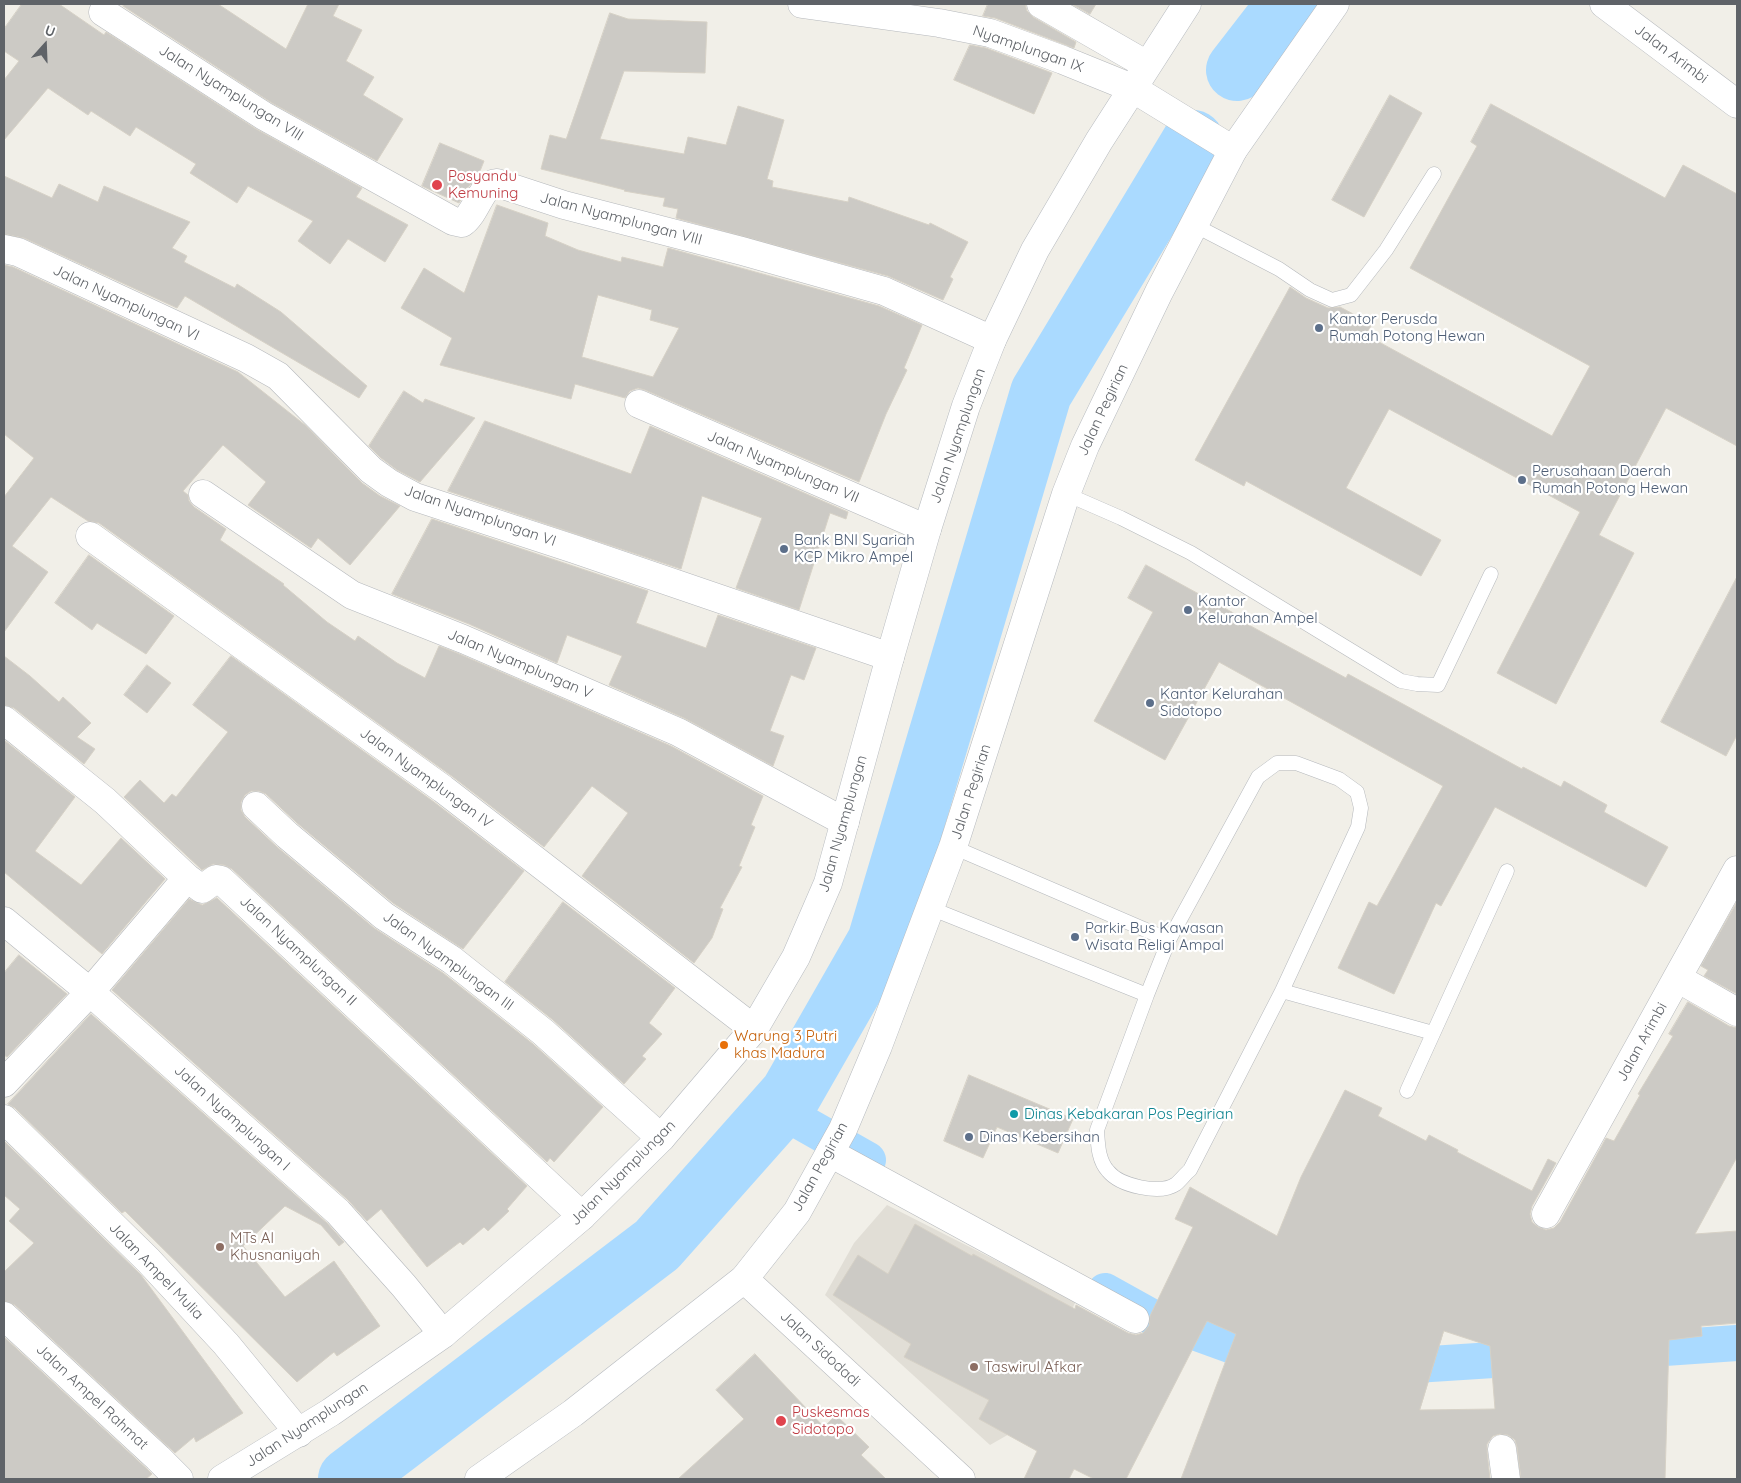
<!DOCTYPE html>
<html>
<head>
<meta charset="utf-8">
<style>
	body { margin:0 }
	#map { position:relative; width:1741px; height:1483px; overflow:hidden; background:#f1efe8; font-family:Quicksand,sans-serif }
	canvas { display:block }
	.frame { position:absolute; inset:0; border:5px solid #5f6368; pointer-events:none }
	.north { position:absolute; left:20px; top:20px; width:50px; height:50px; -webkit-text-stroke:4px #fff; paint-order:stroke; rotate:20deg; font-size:14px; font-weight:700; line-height:20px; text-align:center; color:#5f6368 }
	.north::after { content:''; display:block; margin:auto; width:18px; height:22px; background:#5f6368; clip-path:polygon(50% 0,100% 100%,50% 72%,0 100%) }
</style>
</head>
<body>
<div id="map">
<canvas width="1741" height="1483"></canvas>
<div class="frame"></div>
<div class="north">U</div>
</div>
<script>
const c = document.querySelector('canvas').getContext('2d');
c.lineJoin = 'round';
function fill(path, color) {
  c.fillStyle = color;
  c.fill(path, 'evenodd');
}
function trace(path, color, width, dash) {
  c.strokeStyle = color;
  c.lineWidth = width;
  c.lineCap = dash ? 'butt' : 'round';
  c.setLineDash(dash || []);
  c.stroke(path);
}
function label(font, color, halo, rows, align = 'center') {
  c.font = font + ' Quicksand,sans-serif';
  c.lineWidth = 4.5;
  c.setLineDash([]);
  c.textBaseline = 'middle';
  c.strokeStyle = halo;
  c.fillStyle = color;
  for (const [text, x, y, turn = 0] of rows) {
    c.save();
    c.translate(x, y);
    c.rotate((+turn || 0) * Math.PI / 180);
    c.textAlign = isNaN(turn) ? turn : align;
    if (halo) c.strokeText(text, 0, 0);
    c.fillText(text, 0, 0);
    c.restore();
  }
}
fill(new Path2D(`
	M 887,1205 L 1076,1301 L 1011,1433 L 990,1445 L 825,1295 L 854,1243 Z`), '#e1ded6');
trace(new Path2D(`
	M 778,1109 L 868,1160
	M 1105,1291 L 1150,1316 L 1277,1362
	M 1621,1351 L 1737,1343
	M 1384,1367 L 1540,1357`), '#aadaff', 36);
trace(new Path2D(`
	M 1237,70 L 1288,4
	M 349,1479 L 657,1245 L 791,1094 L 878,942 L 1041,393 L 1193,141`), '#aadaff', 62);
const building = new Path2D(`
	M 22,4 L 59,4 L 104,35 L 106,32 L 256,129 L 362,188 L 356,197 L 408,225 L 385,262 L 348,239 L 330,264 L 298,241 L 313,221 L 248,186 L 237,203 L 190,173 L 196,164 L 136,127 L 130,136 L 91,111 L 88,115 L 48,88 L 4,140 L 4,80 L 19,61 L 4,51 L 4,29 Z
	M 125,4 L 218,4 L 286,49 L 308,4 L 339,4 L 333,16 L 362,30 L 346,61 L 374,77 L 363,95 L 403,119 L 377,161 L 272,103 L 123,6 Z
	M 988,4 L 1025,4 L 1027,11 L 1033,17 L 1076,42 L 1074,48 L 995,18 L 983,16 Z
	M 1072,4 L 1096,4 L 1090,14 Z
	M 610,13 L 628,19 L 707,22 L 705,73 L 624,71 L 600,139 L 684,154 L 688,137 L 726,145 L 738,106 L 784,120 L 767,179 L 773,181 L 772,187 L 848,202 L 849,197 L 929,225 L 930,223 L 968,242 L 950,277 L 953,279 L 943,300 L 888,276 L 676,218 L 678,209 L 663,206 L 665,198 L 624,191 L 625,190 L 541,169 L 550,135 L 566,139 Z
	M 970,45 L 986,48 L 1052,73 L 1034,114 L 954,80 Z
	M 1390,95 L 1422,113 L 1364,217 L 1332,200 Z
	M 1491,104 L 1665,198 L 1683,165 L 1737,194 L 1737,446 L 1666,408 L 1599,535 L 1634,553 L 1556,704 L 1497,673 L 1580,512 L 1389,409 L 1346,488 L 1441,540 L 1421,576 L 1246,481 L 1244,486 L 1195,460 L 1290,287 L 1306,298 L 1328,308 L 1340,307 L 1372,324 L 1366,335 L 1552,436 L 1590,366 L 1410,268 L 1477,146 L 1471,142 Z
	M 440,143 L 484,161 L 478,176 L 469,186 L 459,203 L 422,186 Z
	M 4,176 L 52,198 L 59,184 L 98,202 L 104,186 L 190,222 L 172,248 L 187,256 L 184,262 L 235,288 L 237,284 L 281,312 L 367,386 L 359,398 L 185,296 L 177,308 L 24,238 L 4,234 Z
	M 497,205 L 548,223 L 545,236 L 578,250 L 621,262 L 622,257 L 663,267 L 668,248 L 879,306 L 922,325 L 904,368 L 907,370 L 886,414 L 859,482 L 645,390 L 638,388 L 630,391 L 625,398 L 575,384 L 571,399 L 440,365 L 452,338 L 401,308 L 424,268 L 464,293 ZM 598,295 L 652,310 L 650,320 L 679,328 L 653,377 L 582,357 Z
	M 4,265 L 13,267 L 238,372 L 305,425 L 362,483 L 380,496 L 400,506 L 350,565 L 318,538 L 311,548 L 248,505 L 266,482 L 223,445 L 183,491 L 188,495 L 189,501 L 194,507 L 226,529 L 220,540 L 284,584 L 283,585 L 327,622 L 355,641 L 358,636 L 397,663 L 425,678 L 439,646 L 457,653 L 671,746 L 763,796 L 751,825 L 755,827 L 739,866 L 742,867 L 720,908 L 723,909 L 712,938 L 694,963 L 582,876 L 628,813 L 592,786 L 544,847 L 453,777 L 99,523 L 88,521 L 51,497 L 12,546 L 48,572 L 4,632 L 4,497 L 34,458 L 4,434 Z
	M 404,391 L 423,403 L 425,399 L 475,418 L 420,482 L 397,470 L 381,458 L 369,446 Z
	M 485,421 L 631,474 L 650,426 L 848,512 L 846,519 L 830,513 L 799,610 L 736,588 L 762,518 L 702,496 L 681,569 L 448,491 Z
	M 432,519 L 648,591 L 636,623 L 706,648 L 718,615 L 816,648 L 804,680 L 791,675 L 770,731 L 784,736 L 773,766 L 684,718 L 609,685 L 622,656 L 567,635 L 557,663 L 469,624 L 392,594 Z
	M 89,555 L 174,616 L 146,654 L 97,623 L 92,630 L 55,603 Z
	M 1146,565 L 1248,621 L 1247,624 L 1346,678 L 1348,674 L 1522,769 L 1523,767 L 1561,787 L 1564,781 L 1607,805 L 1604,812 L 1668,847 L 1646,887 L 1495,807 L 1441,906 L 1436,903 L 1394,994 L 1338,968 L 1369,902 L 1377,906 L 1443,786 L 1219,662 L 1165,760 L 1094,721 L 1153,612 L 1128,598 Z
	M 1737,577 L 1737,735 L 1726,756 L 1661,722 Z
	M 4,656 L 30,676 L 59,702 L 63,697 L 91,723 L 77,737 L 95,749 L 84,764 L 14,708 L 4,705 Z
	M 231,656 L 434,802 L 524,871 L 463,949 L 393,903 L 297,823 L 266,794 L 259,791 L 251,791 L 245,795 L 241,802 L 241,810 L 245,817 L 277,847 L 374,928 L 443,973 L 533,1044 L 603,1107 L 554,1162 L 550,1158 L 547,1162 L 232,869 L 224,865 L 213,864 L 202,870 L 124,797 L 140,780 L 164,803 L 172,794 L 176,797 L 228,732 L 193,705 Z
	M 147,665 L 171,683 L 147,713 L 124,695 Z
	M 4,740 L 75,797 L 35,851 L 81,885 L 121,838 L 165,879 L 102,954 L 4,872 Z
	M 217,898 L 527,1186 L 507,1209 L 509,1211 L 488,1231 L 484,1227 L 463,1245 L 460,1242 L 427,1267 L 381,1209 L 367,1221 L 348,1200 L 112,990 L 189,899 L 202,905 Z
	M 563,902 L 675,988 L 649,1023 L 662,1034 L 642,1056 L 646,1059 L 624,1084 L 553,1020 L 505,982 Z
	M 1737,902 L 1737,994 L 1704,976 L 1708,970 L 1701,966 Z
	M 19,955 L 67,994 L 7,1057 L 4,1055 L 4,973 Z
	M 1688,1002 L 1729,1026 L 1737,1028 L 1737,1157 L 1695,1234 L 1737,1231 L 1737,1323 L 1701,1326 L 1702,1336 L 1669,1340 L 1665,1479 L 1521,1479 L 1517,1447 L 1515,1440 L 1508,1435 L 1500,1434 L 1493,1436 L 1487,1444 L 1487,1451 L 1490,1479 L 1181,1479 L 1236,1334 L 1207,1321 L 1126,1479 L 1094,1479 L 1074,1469 L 1069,1479 L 1024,1479 L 1037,1451 L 979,1419 L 989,1400 L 904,1357 L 911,1344 L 833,1295 L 858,1255 L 888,1274 L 915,1224 L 972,1256 L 973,1254 L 1075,1309 L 1076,1305 L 1128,1333 L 1136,1335 L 1143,1333 L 1149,1326 L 1150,1316 L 1193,1227 L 1175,1219 L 1190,1187 L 1277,1236 L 1301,1177 L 1345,1090 L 1382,1108 L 1378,1116 L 1426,1141 L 1429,1135 L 1458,1150 L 1457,1152 L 1532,1191 L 1548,1159 L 1556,1163 L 1532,1206 L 1530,1214 L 1532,1222 L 1538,1227 L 1546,1230 L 1554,1228 L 1560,1222 L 1606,1138 L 1614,1141 L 1640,1095 L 1638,1094 L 1673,1036 L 1669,1034 ZM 1444,1331 L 1490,1346 L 1495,1409 L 1420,1410 Z
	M 91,1014 L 327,1223 L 344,1242 L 339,1246 L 321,1225 L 285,1206 L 243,1246 L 285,1297 L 334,1261 L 380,1326 L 337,1356 L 334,1352 L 297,1382 L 125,1211 L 122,1213 L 15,1108 L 8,1104 Z
	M 969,1075 L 1073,1119 L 1058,1153 L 997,1127 L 983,1158 L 944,1141 Z
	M 4,1141 L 141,1275 L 243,1413 L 196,1442 L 194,1437 L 175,1453 L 15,1305 L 4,1301 L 4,1272 L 34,1243 L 9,1221 L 20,1209 L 4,1195 Z
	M 4,1337 L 147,1469 L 152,1474 L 146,1479 L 4,1479 Z
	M 755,1354 L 824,1427 L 836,1415 L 869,1447 L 861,1455 L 886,1479 L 678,1479 L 744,1419 L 716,1390 Z`);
fill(building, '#cccac5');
trace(building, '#d6d1c6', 1);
const service = new Path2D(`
	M 1194,225 L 1279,269 L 1310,290 L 1332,300 L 1351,295 L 1386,250 L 1434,174
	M 1066,494 L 1121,518 L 1191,553 L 1401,681 L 1417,684 L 1438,685 L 1491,574
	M 1277,763 L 1296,763 L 1339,779 L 1357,792 L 1361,808 L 1358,827 L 1282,991 L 1190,1170 C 1185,1174 1181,1180 1176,1184 C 1160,1195 1120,1186 1108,1171 C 1098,1160 1098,1144 1097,1130 L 1147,995 L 1169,940 L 1258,777 Z
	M 953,847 L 1169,940
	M 930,908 L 1147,995
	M 1282,991 L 1433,1033
	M 1407,1091 L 1507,871`);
const minor = new Path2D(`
	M 802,4 L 939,23 L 990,33 L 1063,60 L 1132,88
	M 1041,4 L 1147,65
	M 1604,4 L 1737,104
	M 103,12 L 264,116 L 453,221 L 462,223 C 476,214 481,184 497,183 L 564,205 L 742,251 L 884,291 L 992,340
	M 4,249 L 18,252 L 246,358 L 278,376 L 371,470 L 389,483 L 415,497 L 574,549 L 890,657
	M 639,404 L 927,529
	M 203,494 L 352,595 L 463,639 L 678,732 L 845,822
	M 90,536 L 443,789 L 754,1029
	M 4,720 L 105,801 L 187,878 L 202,889 L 216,879 L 221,880 L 582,1216
	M 256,806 L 287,835 L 384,916 L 452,960 L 543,1032 L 661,1138
	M 4,921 L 90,992 L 338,1212 L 404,1286 L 443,1334
	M 1677,978 L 1737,1012
	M 4,1083 L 90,992 L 187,878
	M 4,1119 L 148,1260 L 226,1344 L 299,1433
	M 830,1153 L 1135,1319
	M 1546,1214 L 1737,870
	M 744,1279 L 961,1479
	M 4,1316 L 158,1458 L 179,1479
	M 1502,1449 L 1506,1479`);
const tertiary = new Path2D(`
	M 1132,88 L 1233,150`);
const secondary = new Path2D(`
	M 222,1479 L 331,1412 L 443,1334 L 582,1216 L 661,1138 L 754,1029 L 796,957 L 828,883 L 890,657 L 927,529 L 966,406 L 992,340 L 1035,250 L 1099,141 L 1187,4
	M 479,1479 L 573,1413 L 744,1279 L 797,1212 L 843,1129 L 878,1046 L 930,908 L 953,847 L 1066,494 L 1085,446 L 1159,292 L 1233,150 L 1335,4`);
trace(service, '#b5b8bc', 15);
trace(minor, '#b5b8bc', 29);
trace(tertiary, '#b5b8bc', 29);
trace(secondary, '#b6babf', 29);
trace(service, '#fff', 14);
trace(minor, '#fff', 28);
trace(tertiary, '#fff', 28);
trace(secondary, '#fff', 28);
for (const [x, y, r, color] of [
	[437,185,6,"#e0444e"],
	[1319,328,5,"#5c6f8a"],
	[1522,480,5,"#5c6f8a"],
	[784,549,5,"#5c6f8a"],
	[1188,610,5,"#5c6f8a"],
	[1150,703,5,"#5c6f8a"],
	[1075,937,5,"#5c6f8a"],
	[724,1045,5,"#e8710a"],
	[1014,1114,5,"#0f9aa8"],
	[969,1137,5,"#5c6f8a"],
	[220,1247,5,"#8d6e63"],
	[974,1367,5,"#8d6e63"],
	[781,1421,6,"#e0444e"]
]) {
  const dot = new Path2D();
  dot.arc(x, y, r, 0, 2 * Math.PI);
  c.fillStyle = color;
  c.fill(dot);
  trace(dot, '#fff', 2);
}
label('15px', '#5f6368', '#fff', [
	["Nyamplungan IX",1028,49,19],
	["Jalan Arimbi",1671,54,37],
	["Jalan Nyamplungan VIII",231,93,32],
	["Jalan Nyamplungan VIII",621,219,15],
	["Jalan Nyamplungan VI",126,303,25],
	["Jalan Pegirian",1103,410,-65],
	["Jalan Nyamplungan",958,436,-71],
	["Jalan Nyamplungan VII",783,467,23],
	["Jalan Nyamplungan VI",480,516,19],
	["Jalan Nyamplungan V",520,664,23],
	["Jalan Nyamplungan IV",426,778,36],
	["Jalan Pegirian",971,792,-72],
	["Jalan Nyamplungan",843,824,-74],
	["Jalan Nyamplungan II",298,951,43],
	["Jalan Nyamplungan III",448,961,36],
	["Jalan Arimbi",1642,1042,-61],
	["Jalan Nyamplungan I",232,1118,42],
	["Jalan Pegirian",820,1167,-61],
	["Jalan Nyamplungan",623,1173,-45],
	["Jalan Ampel Mulia",156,1271,46],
	["Jalan Sidodadi",820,1349,43],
	["Jalan Ampel Rahmat",92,1397,43],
	["Jalan Nyamplungan",307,1425,-33]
]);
label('15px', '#be3a42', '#fff', [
	["Posyandu",448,176],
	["Kemuning",448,193],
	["Puskesmas",792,1412],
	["Sidotopo",792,1429]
], 'left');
label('15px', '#4e5e75', '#fff', [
	["Kantor Perusda",1329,319],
	["Rumah Potong Hewan",1329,336],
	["Perusahaan Daerah",1532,471],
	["Rumah Potong Hewan",1532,488],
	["Bank BNI Syariah",794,540],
	["KCP Mikro Ampel",794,557],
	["Kantor",1198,601],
	["Kelurahan Ampel",1198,618],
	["Kantor Kelurahan",1160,694],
	["Sidotopo",1160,711],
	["Parkir Bus Kawasan",1085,928],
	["Wisata Religi Ampal",1085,945],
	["Dinas Kebersihan",979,1137]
], 'left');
label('15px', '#c56008', '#fff', [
	["Warung 3 Putri",734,1036],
	["khas Madura",734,1053]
], 'left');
label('15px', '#0d838f', '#fff', [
	["Dinas Kebakaran Pos Pegirian",1024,1114]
], 'left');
label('15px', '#785e54', '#fff', [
	["MTs Al",230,1238],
	["Khusnaniyah",230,1255],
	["Taswirul Afkar",984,1367]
], 'left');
</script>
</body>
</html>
